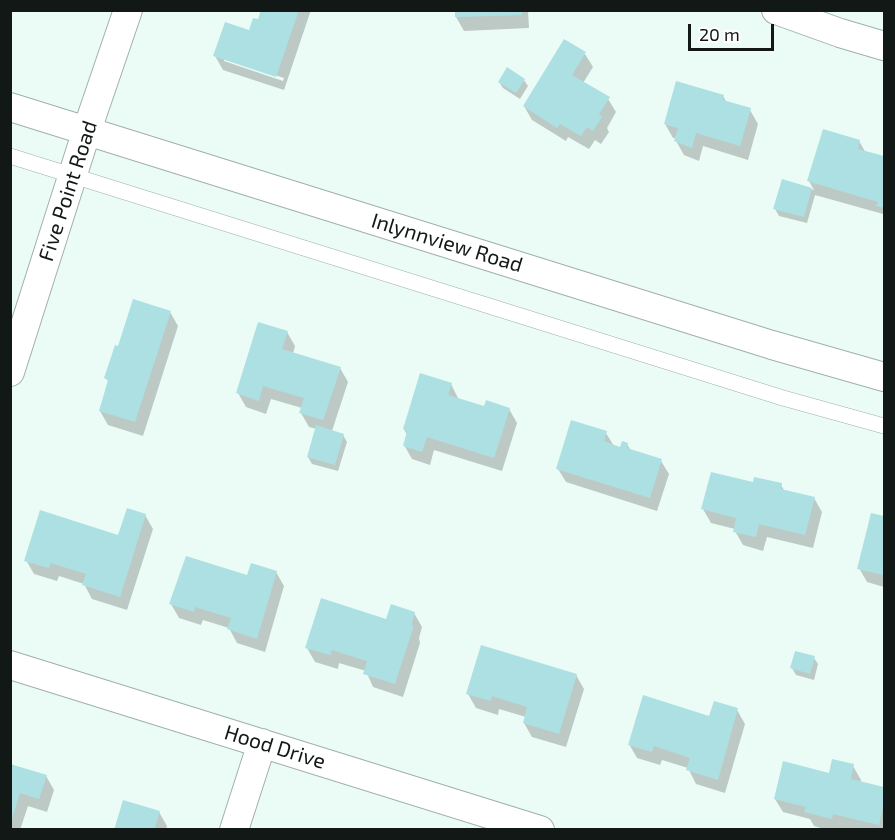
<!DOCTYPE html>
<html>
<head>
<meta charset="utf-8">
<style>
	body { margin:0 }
	#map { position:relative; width:895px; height:840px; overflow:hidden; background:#ebfcf6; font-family:"Exo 2",sans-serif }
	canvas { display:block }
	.frame { position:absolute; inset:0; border:12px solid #121816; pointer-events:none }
	.scale { position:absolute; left:688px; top:24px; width:86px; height:27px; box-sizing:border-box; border:3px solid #121816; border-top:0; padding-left:8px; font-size:18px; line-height:21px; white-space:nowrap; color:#121816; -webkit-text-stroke:4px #fff; paint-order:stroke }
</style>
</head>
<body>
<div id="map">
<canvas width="895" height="840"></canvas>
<div class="frame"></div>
<div class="scale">20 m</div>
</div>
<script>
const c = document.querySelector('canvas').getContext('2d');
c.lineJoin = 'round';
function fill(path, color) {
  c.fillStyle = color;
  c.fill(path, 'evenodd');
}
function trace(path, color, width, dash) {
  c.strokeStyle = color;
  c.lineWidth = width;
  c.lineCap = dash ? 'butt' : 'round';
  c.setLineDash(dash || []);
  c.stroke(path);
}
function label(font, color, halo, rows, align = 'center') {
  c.font = font + ' "Exo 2",sans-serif';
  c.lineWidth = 4.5;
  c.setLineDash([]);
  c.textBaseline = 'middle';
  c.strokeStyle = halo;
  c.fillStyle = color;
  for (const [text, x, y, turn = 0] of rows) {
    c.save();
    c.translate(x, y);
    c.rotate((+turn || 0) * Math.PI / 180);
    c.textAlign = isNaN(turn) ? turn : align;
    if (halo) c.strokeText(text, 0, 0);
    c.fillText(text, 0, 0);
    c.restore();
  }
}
fill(new Path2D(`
	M 258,10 L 311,10 L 284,90 L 223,70 L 215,56 L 250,32 L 259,21 L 262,12 ZM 224,58 L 284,78 L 283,81 L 224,61 Z
	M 456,10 L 528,10 L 529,28 L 464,31 L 456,17 Z
	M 585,54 L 593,67 L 583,83 L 608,99 L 616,112 L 607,128 L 609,132 L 601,144 L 595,140 L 589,149 L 568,137 L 566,141 L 532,120 L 524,106 Z
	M 524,80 L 528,86 L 520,99 L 503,88 L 499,82 Z
	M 723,96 L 727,103 L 750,110 L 758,124 L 748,160 L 703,146 L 699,161 L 684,155 L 676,141 L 676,138 L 673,138 L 665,124 Z
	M 859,141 L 866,153 L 884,158 L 884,217 L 883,214 L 815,195 L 807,223 L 779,216 L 775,209 L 783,181 L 814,190 L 809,181 Z
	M 170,312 L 178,326 L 143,436 L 108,425 L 100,411 L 109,383 L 106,378 L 119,348 Z
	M 287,332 L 295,346 L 293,354 L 340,368 L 348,382 L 332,431 L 343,435 L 347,442 L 338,471 L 312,464 L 308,457 L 317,429 L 309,427 L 301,413 L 302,408 L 271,399 L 266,414 L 246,407 L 238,393 Z
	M 451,384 L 459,400 L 485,408 L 509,409 L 517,423 L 502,471 L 434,450 L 430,465 L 412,459 L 404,445 L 407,435 L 404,429 Z
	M 606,433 L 614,446 L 621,449 L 627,444 L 631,451 L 661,461 L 669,474 L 657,511 L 566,482 L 558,469 Z
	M 754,484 L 781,485 L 785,492 L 814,498 L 822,512 L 813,548 L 767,537 L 763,551 L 743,545 L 735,531 L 735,529 L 711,523 L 703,509 Z
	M 145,515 L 153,529 L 127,610 L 92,599 L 84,584 L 59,576 L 57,581 L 34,574 L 26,560 L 119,537 Z
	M 872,515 L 884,518 L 884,587 L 867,582 L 859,568 Z
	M 276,572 L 284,586 L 265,652 L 237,643 L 229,628 L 203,620 L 201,625 L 179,618 L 171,604 Z
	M 414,613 L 422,627 L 419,638 L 420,643 L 403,697 L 373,687 L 366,671 L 339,663 L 338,669 L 315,662 L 307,648 Z
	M 814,658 L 818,664 L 814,680 L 796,675 L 792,668 Z
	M 576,675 L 584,689 L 566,747 L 532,737 L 524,723 L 526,717 L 499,709 L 498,715 L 476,708 L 468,694 Z
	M 737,710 L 745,724 L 725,793 L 696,784 L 688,768 L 662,760 L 660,765 L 637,758 L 629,744 Z
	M 10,765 L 46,776 L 54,790 L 47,812 L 28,806 L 20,830 L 10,830 Z
	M 853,766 L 861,780 L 861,783 L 884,789 L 884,830 L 849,830 L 841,828 L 840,830 L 827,830 L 814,826 L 810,819 L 783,812 L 775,799 Z
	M 159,812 L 167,826 L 166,830 L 115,830 Z`), '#0003');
fill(new Path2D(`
	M 261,10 L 299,10 L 276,77 L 213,56 L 225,22 L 249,30 L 253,18 L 258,19 Z
	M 455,10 L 522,10 L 522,15 L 455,17 Z
	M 564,39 L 586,52 L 572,75 L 610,97 L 599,114 L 602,117 L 593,131 L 587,127 L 581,136 L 560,124 L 557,128 L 523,106 Z
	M 507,67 L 525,79 L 516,93 L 498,82 Z
	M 676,81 L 724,95 L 723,100 L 751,108 L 740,146 L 696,133 L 692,148 L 674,141 L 678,128 L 664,124 Z
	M 823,129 L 860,140 L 858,149 L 884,156 L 884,208 L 876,206 L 878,202 L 807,181 Z
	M 782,179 L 812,188 L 804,217 L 773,209 Z
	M 133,299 L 171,311 L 135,422 L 99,411 L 108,380 L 104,378 L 115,345 L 118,346 Z
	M 258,322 L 288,331 L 282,349 L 341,367 L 323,420 L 299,413 L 304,398 L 263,386 L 259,401 L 236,393 Z
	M 420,373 L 452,383 L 448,395 L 484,406 L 486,400 L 510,408 L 494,458 L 427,437 L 422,452 L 403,446 L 407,431 L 403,429 Z
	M 571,420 L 607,431 L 604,441 L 620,447 L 622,441 L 628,443 L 627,448 L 662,459 L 650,498 L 556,469 Z
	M 316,425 L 344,434 L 335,465 L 307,457 Z
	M 711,472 L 753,482 L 754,477 L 782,483 L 781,489 L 815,497 L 805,535 L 759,524 L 756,537 L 733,532 L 736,518 L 701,509 Z
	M 127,508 L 146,514 L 120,597 L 82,585 L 86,574 L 51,563 L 49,568 L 24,561 L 40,510 L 118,535 Z
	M 871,513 L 884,516 L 884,575 L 857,569 Z
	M 186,556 L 247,575 L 251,563 L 277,571 L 257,639 L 227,629 L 231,618 L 195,607 L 194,612 L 169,604 Z
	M 321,598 L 386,619 L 391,604 L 415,612 L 412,623 L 413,628 L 395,684 L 363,674 L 367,661 L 332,650 L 330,655 L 305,648 Z
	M 481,645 L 577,674 L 559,734 L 523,723 L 527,707 L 492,696 L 490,701 L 466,694 Z
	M 795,651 L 815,656 L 810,674 L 790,668 Z
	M 643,695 L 709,716 L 714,701 L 738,708 L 718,780 L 686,770 L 690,758 L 654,746 L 652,752 L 628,745 Z
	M 832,759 L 854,764 L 851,779 L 884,787 L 884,802 L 879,825 L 833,814 L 832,819 L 804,812 L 806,807 L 774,799 L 783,761 L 829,773 Z
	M 10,764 L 47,775 L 39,799 L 20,793 L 11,822 Z
	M 123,800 L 160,811 L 154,830 L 114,830 Z`), '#ade0e3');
const lane = new Path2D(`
	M 10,156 L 783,398 L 884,426`);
const street = new Path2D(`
	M 776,10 L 840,33 L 884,46
	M 10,107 L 772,345 L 884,377
	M 10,372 L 87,130 L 128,10
	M 10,665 L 540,830
	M 234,830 L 262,743`);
trace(lane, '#a0b0aa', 16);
trace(street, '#a0b0aa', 30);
trace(lane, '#fff', 15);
trace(street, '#fff', 28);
label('21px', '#121816', '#fff', [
	["Five Point Road",68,191,-72],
	["Inlynnview Road",447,243,17],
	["Hood Drive",275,747,17]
]);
</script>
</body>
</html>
